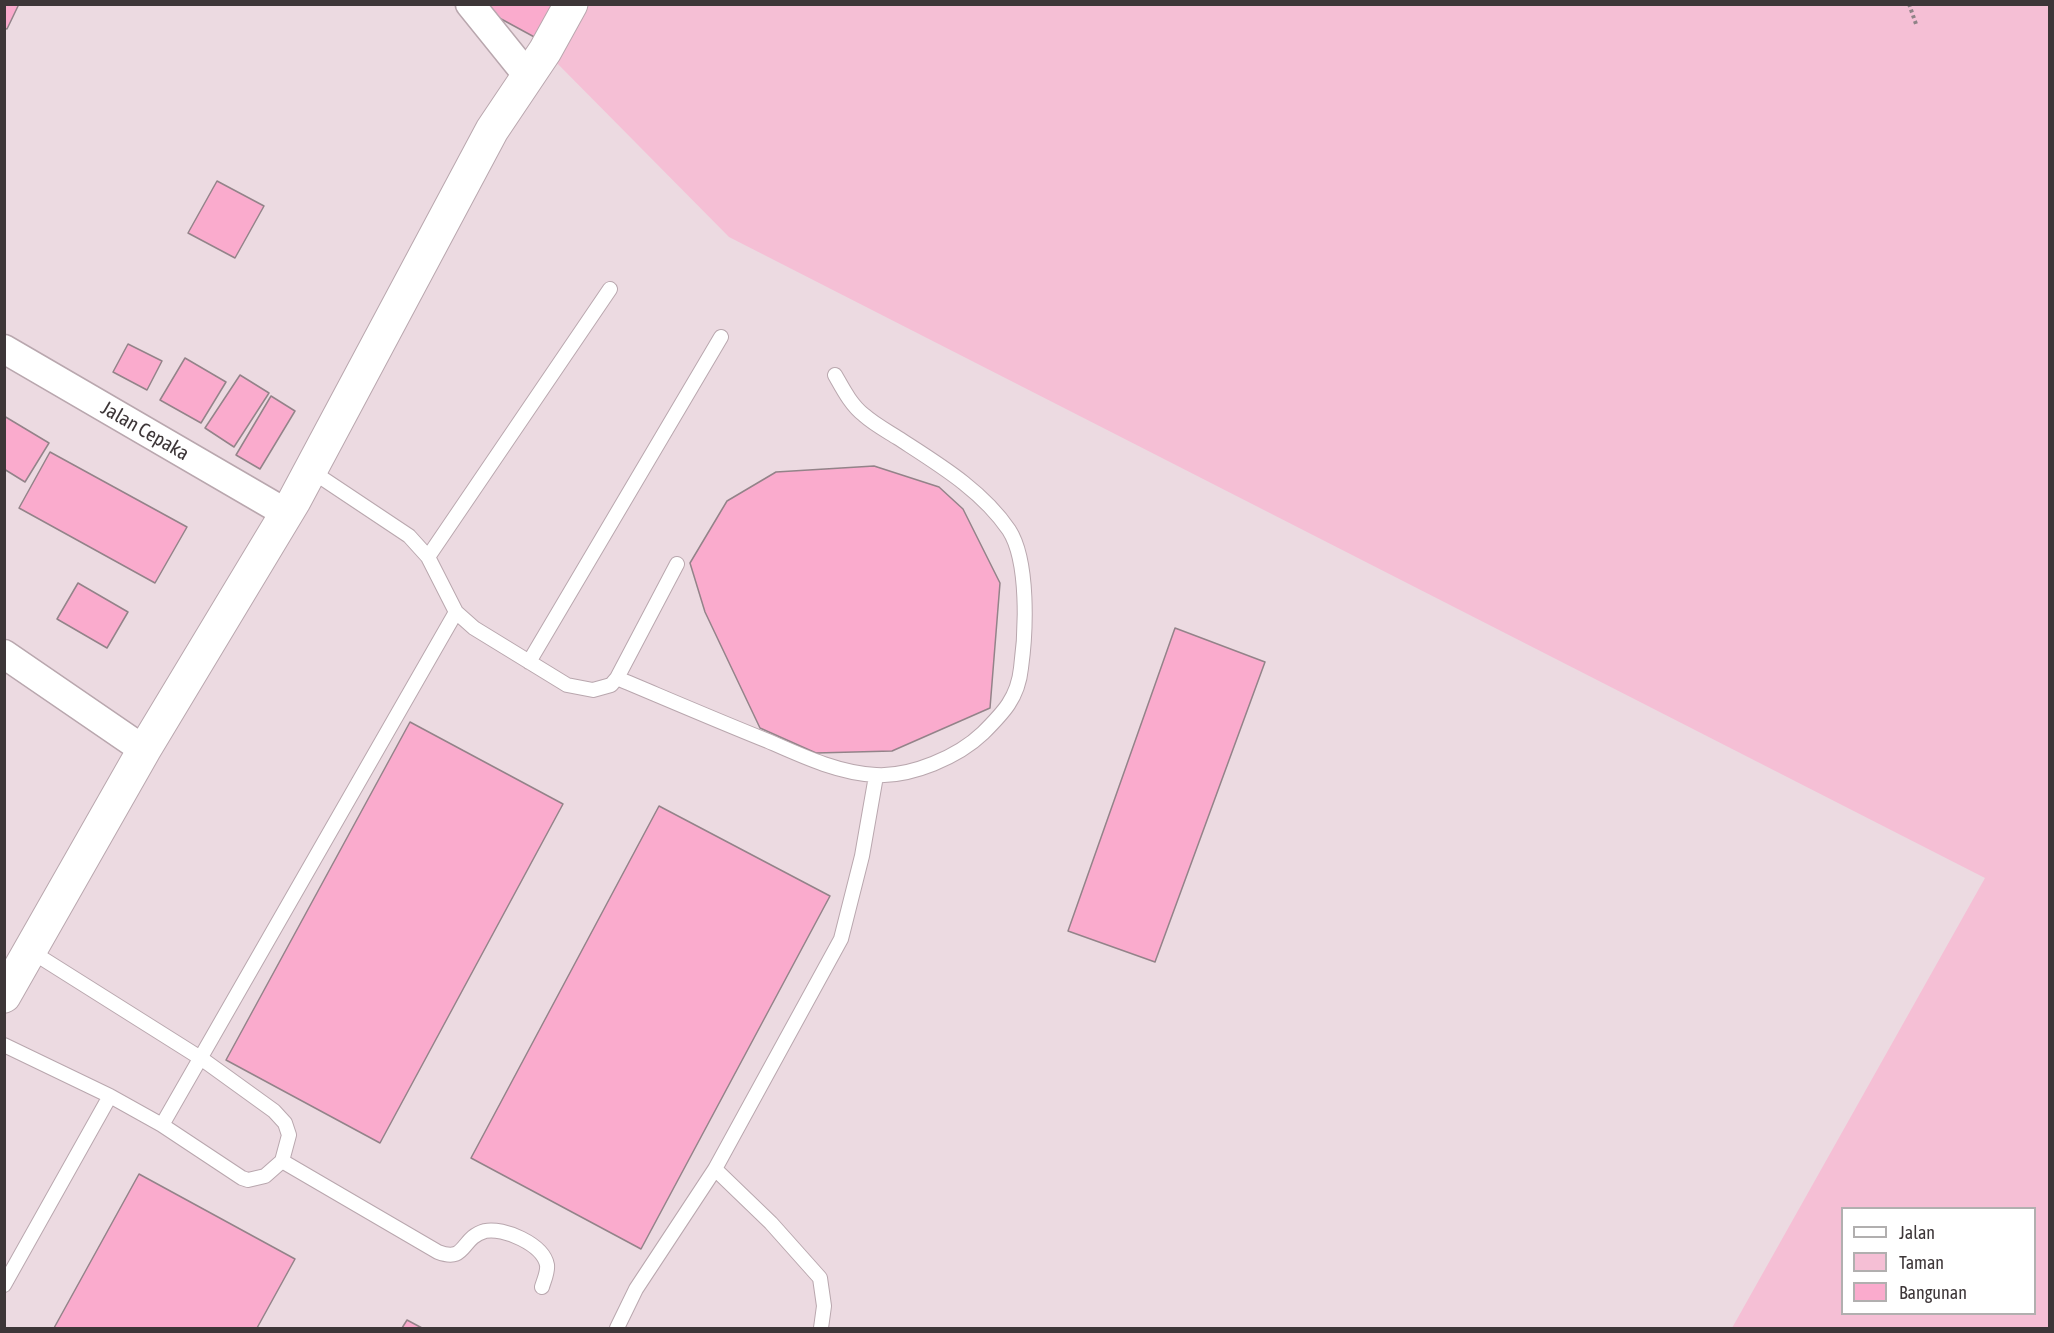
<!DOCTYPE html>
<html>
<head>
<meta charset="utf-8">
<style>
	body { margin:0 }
	#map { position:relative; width:2054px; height:1333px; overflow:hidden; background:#ecdae1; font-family:"Asap Condensed",sans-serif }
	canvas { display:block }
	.frame { position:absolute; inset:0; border:6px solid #3d3638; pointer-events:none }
	.legend { position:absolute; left:1841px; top:1207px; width:195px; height:108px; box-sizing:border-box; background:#fff; border:2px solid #b1afaf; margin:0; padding:8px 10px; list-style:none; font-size:18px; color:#3d3638 }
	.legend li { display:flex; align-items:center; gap:12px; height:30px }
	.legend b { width:30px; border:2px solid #b1afaf }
</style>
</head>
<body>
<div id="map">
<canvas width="2054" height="1333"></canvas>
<div class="frame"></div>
<ul class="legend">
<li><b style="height:8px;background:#fff"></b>Jalan</li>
<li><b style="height:16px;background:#f5bfd5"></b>Taman</li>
<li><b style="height:16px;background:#faabcd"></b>Bangunan</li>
</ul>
</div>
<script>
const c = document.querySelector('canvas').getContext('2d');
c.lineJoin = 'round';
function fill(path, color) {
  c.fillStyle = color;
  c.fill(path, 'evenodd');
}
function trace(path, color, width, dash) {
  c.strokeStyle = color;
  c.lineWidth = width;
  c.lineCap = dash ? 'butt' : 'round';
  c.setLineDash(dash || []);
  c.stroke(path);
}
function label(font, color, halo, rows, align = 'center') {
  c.font = font + ' "Asap Condensed",sans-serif';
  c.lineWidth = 5;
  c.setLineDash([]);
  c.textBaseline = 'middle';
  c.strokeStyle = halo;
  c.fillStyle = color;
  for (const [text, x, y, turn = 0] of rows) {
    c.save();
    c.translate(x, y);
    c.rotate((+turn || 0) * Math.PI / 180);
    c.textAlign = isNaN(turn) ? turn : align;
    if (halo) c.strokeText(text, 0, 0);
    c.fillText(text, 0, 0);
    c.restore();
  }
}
fill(new Path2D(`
	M 573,4 L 2049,5 L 2049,1328 L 1732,1328 L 1985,878 L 729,237 L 545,51 ZM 1842,1208 L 2034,1208 L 2034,1314 L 1842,1314 Z`), '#f5bfd5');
const building = new Path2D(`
	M 4,4 L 19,4 L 7,29 L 4,28 Z
	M 483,4 L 558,4 L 538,39 L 481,8 Z
	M 217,181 L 264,206 L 235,258 L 188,233 Z
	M 128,344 L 162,361 L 147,390 L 113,372 Z
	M 185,358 L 226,382 L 201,423 L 160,400 Z
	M 240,375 L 269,393 L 234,447 L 205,428 Z
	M 271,396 L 295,411 L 260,469 L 236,455 Z
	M 4,416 L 49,443 L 25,482 L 4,469 Z
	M 50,452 L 187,527 L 155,583 L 19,508 Z
	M 874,466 L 939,487 L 963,509 L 1000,583 L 990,708 L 892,751 L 816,753 L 760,728 L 705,612 L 690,563 L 727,501 L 776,472 Z
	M 78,583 L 128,612 L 107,648 L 57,619 Z
	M 1175,628 L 1265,662 L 1155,962 L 1068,931 Z
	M 410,722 L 563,804 L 380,1143 L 226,1060 Z
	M 659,806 L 830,896 L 641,1249 L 471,1158 Z
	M 139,1174 L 295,1259 L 257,1328 L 54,1328 Z
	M 407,1320 L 422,1328 L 402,1328 Z`);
fill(building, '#faabcd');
trace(building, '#938389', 1.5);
const service = new Path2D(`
	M 310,470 L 409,536 L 428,557 L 456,612 L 474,628 L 567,685 L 593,690 L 611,685 L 617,678 L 677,564
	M 428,557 L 610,289
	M 529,662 L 721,337
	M 617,678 C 667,699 718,721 768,741 C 802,756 838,773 876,775 C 911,777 958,757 983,733 C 1003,713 1018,698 1021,668 C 1026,632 1029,561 1009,530 C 982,490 938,464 898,438 C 887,431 874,424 864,415 C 851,405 843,389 835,375
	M 4,1045 L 110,1096 L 162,1125 L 242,1178 L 248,1180 L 265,1176 L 282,1161 L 289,1135 L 285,1123 L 274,1111 L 202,1059 L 29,950
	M 162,1125 L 456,612
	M 282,1161 L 438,1252 C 467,1263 460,1238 485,1231 C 503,1227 543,1244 547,1265 C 548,1272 544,1280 542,1287
	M 715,1169 L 771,1223 L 820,1278 L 824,1306 L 821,1328
	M 4,1285 L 110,1096
	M 617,1328 L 636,1289 L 715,1169 L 841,939 L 862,856 L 876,776`);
const minor = new Path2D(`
	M 470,4 L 528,76
	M 4,349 L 286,513
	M 4,654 L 144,750`);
const secondary = new Path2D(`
	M 4,996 L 144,750 L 294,501 L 492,130 L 545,51 L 571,4`);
trace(service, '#b9a7ae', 16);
trace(minor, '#b9a7ae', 31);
trace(secondary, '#b9a7ae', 35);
trace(new Path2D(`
	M 1909,4 L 1916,24`), '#8f8387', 4, [3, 3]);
trace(service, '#fff', 14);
trace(minor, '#fff', 28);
trace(secondary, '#fff', 33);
label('20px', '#3d3638', '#fff', [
	["Jalan Cepaka",145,431,30]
]);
</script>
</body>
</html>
